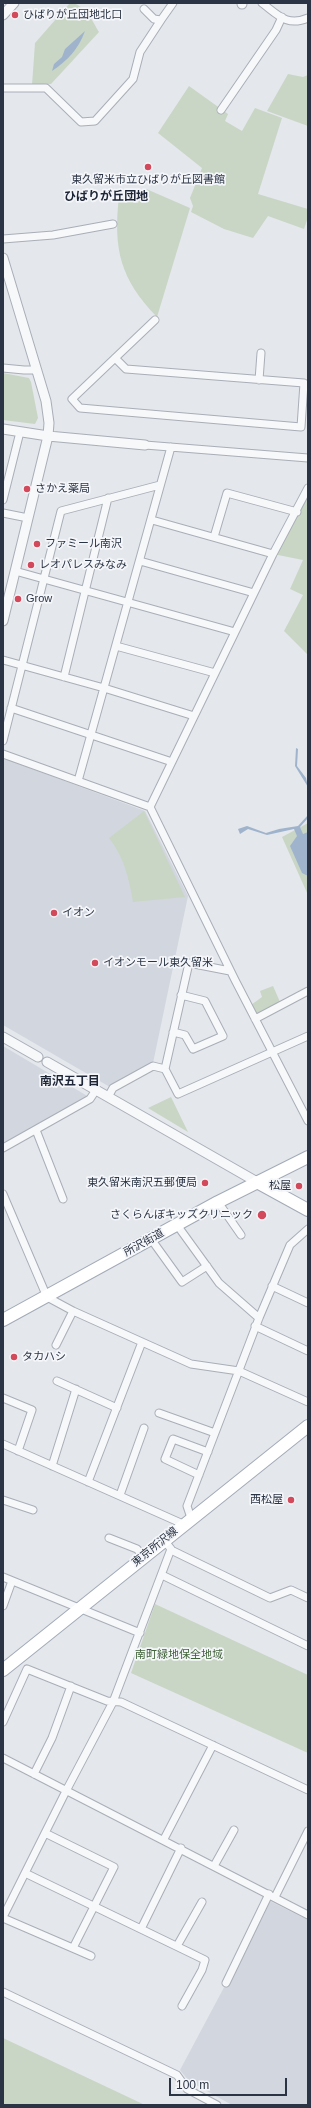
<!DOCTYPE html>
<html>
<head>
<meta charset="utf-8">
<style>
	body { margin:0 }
	#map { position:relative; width:311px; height:2108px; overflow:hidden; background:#e4e7ec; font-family:Arial,sans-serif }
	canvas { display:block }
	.frame { position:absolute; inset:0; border:4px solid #2b3445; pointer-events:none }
	.scale { position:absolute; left:169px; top:2078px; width:118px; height:18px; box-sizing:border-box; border:2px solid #2b3445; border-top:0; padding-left:5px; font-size:12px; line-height:14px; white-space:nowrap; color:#2b3445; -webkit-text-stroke:3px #f4f6f9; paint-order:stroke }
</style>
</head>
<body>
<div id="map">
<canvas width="311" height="2108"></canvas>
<div class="frame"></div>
<div class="scale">100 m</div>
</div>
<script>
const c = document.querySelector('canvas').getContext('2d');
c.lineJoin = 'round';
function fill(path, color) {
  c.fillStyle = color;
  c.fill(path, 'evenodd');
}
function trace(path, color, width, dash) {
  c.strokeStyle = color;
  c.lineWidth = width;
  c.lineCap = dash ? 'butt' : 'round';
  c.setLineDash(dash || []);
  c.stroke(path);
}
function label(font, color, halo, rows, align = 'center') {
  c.font = font + ' Arial,"Noto Sans JP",sans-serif';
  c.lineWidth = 3.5;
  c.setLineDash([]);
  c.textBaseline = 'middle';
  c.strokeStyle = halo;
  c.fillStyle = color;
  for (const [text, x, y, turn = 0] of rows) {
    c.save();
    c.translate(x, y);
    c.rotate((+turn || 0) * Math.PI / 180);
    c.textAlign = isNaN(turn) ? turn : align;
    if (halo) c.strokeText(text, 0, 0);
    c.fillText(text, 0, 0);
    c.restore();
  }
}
fill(new Path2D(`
	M 3,758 L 145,811 L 188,896 L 153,1063 L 110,1087 L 3,1025 Z
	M 3,1046 L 89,1097 L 3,1143 Z
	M 270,1901 L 308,1920 L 308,2105 L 232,2105 L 189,2081 L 180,2070 Z`), '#d2d6de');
fill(new Path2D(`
	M 70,3 C 84,3 93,22 99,32 L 51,84 L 32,85 L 35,43 Z
	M 288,74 L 303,77 L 308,75 L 308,126 L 267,111 Z
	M 189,86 L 228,114 L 225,121 L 242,131 L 255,108 L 282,118 L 258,194 L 308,209 L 308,217 L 304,229 L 268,216 L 253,238 L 224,229 L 191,212 L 193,206 L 190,198 L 202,168 L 158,133 Z
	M 144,188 L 190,208 L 157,317 C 120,279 113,249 119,196 L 138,203 Z
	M 3,373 L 29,378 L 31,382 L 38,418 L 35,424 L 3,420 Z
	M 308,484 L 308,655 L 284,631 L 303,595 L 290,589 L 303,560 L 273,554 Z
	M 144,811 L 185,897 L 133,902 C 129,878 124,857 109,838 Z
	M 308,823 L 308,895 L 282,837 Z
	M 273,986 L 280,1002 L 255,1015 L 251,1005 L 262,997 L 260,991 Z
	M 171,1097 L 188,1132 L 148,1108 Z
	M 155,1604 L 308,1675 L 308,1753 L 131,1673 Z
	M 3,2038 L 145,2105 L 4,2105 Z`), '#c9d6c5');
fill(new Path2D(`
	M 85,31 C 78,50 68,60 52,71 L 54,64 L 62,57 L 65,49 Z
	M 296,748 L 298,749 L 297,766 L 306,778 L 308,787 L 295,766 Z
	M 308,815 L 308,818 L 300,827 L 303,834 L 308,832 L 308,876 L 302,873 L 290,846 L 297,836 L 294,829 L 267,835 L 248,829 L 240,834 L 238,829 L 247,826 L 266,833 L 279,829 L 298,826 Z`), '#9fb4cc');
const minor = new Path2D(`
	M 262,3 C 278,15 287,27 308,18
	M 144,9 L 154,19 L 161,20 L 173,3
	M 3,88 L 46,88 L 81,122 L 95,121 L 133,79 L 140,52 L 161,20
	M 221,110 L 276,30 L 282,17
	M 3,239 L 53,235 L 113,224
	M 115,358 L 126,369 L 304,383 L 301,427 L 80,408 L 72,399 L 155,320
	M 3,368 L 24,370 L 37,370
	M 259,380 L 261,353
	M 145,445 L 308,458
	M 3,500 L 20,432
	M 3,513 L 28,518
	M 152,520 L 273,554
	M 214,537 L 227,493 L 297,512
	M 140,561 L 254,593
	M 15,571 L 235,632
	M 116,646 L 215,673
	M 3,660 L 104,688 L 194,716
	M 64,677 L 108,498
	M 11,708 L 172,762
	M 3,741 L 61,511 L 160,485
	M 3,754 L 150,807 L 235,980 L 308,1121
	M 78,781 L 171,447
	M 150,807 L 273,554 L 308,488
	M 230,971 L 189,963 L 165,1069 L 178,1094 L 308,1036
	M 255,1019 L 308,991
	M 173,1032 L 185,1035 L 193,1049 L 223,1036 L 205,1001 L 181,995
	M 108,1097 L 113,1088 L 153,1066 L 165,1069
	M 36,1130 L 63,1199
	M 3,1148 L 90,1099 L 96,1090
	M 3,1194 L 47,1297 L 73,1311 L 191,1364 L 239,1371 L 308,1402
	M 218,1202 L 241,1235
	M 177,1225 L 219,1283 L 259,1318
	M 151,1239 L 182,1282 L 207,1266
	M 272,1286 L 308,1303
	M 255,1326 L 308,1351
	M 56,1345 L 73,1311
	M 57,1381 L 117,1408
	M 3,1398 L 32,1410 L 18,1451
	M 159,1413 L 215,1433
	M 3,1444 L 183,1524
	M 52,1466 L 76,1389
	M 199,1475 L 165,1459 L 173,1439 L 208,1452
	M 88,1482 L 142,1342
	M 120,1495 L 144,1428
	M 3,1500 L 33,1510
	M 191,1518 L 187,1506 L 259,1318 L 290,1245 L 308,1229
	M 109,1538 L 137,1549 L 144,1557
	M 171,1550 L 270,1598 L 291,1590 L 308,1598
	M 162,1575 L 308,1646
	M 3,1577 L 140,1633
	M 3,1606 L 12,1581
	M 3,1722 L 27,1669 L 107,1701 L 121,1702 L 308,1790
	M 3,1758 L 308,1915
	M 34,1774 L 52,1738 L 71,1686
	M 45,1833 L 114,1867 L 73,1948
	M 164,1839 L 213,1745
	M 214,1866 L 234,1830
	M 25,1873 L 205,1960 L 202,1970 L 182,2006
	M 275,1897 L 308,1831
	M 3,1917 L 66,1791 L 113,1702 L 171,1549 L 164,1540
	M 3,1918 L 91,1956
	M 141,1929 L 181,1848
	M 177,1946 L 202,1902
	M 226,1983 L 269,1894
	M 3,1992 L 177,2075 L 187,2089 L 217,2105`);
const tertiary = new Path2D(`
	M 242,4 L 242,3
	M 3,15 L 14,3
	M 3,258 L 46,401 L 49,423 L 48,436 L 3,621
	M 3,429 L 48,436 L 145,445
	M 3,1037 L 38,1057
	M 47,1062 L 257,1182`);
const primary = new Path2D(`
	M 257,1182 L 308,1210
	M 3,1320 L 218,1202 L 308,1157
	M 3,1670 L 308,1426`);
trace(minor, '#a9aeb7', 9);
trace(tertiary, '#a9aeb7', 11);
trace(primary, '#a3abb8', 14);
trace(minor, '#f7f8fa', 7);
trace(tertiary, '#f7f8fa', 9);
trace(primary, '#fff', 12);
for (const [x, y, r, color] of [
	[15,15,4,"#d1495b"],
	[148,167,4,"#d1495b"],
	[27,489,4,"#d1495b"],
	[37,544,4,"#d1495b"],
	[31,565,4,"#d1495b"],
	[18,599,4,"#d1495b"],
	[54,913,4,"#d1495b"],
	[95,963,4,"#d1495b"],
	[205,1183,4,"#d1495b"],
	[299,1186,4,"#d1495b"],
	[262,1215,5,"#d1495b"],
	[14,1357,4,"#d1495b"],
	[291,1500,4,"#d1495b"]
]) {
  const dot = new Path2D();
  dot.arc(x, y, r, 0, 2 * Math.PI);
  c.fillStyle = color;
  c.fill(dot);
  trace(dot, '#f4f6f9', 1.5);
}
label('11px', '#2b3445', '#f4f6f9', [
	["ひばりが丘団地北口",23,15],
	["東久留米市立ひばりが丘図書館",148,180,"center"],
	["さかえ薬局",35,489],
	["ファミール南沢",45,544],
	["レオパレスみなみ",39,565],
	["Grow",26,599],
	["イオン",62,913],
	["イオンモール東久留米",103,963],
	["東久留米南沢五郵便局",197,1183,"right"],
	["松屋",291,1186,"right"],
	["さくらんぼキッズクリニック",253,1215,"right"],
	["タカハシ",22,1357],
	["西松屋",283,1500,"right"]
], 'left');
label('11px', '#2b3445', '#f4f6f9', [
	["所沢街道",144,1243,-29],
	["東京所沢線",155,1547,-39]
]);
label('11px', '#3f6138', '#f4f6f9', [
	["南町緑地保全地域",179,1655]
]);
label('bold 12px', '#1d2536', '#f4f6f9', [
	["ひばりが丘団地",106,197],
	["南沢五丁目",70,1082]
]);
</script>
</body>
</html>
